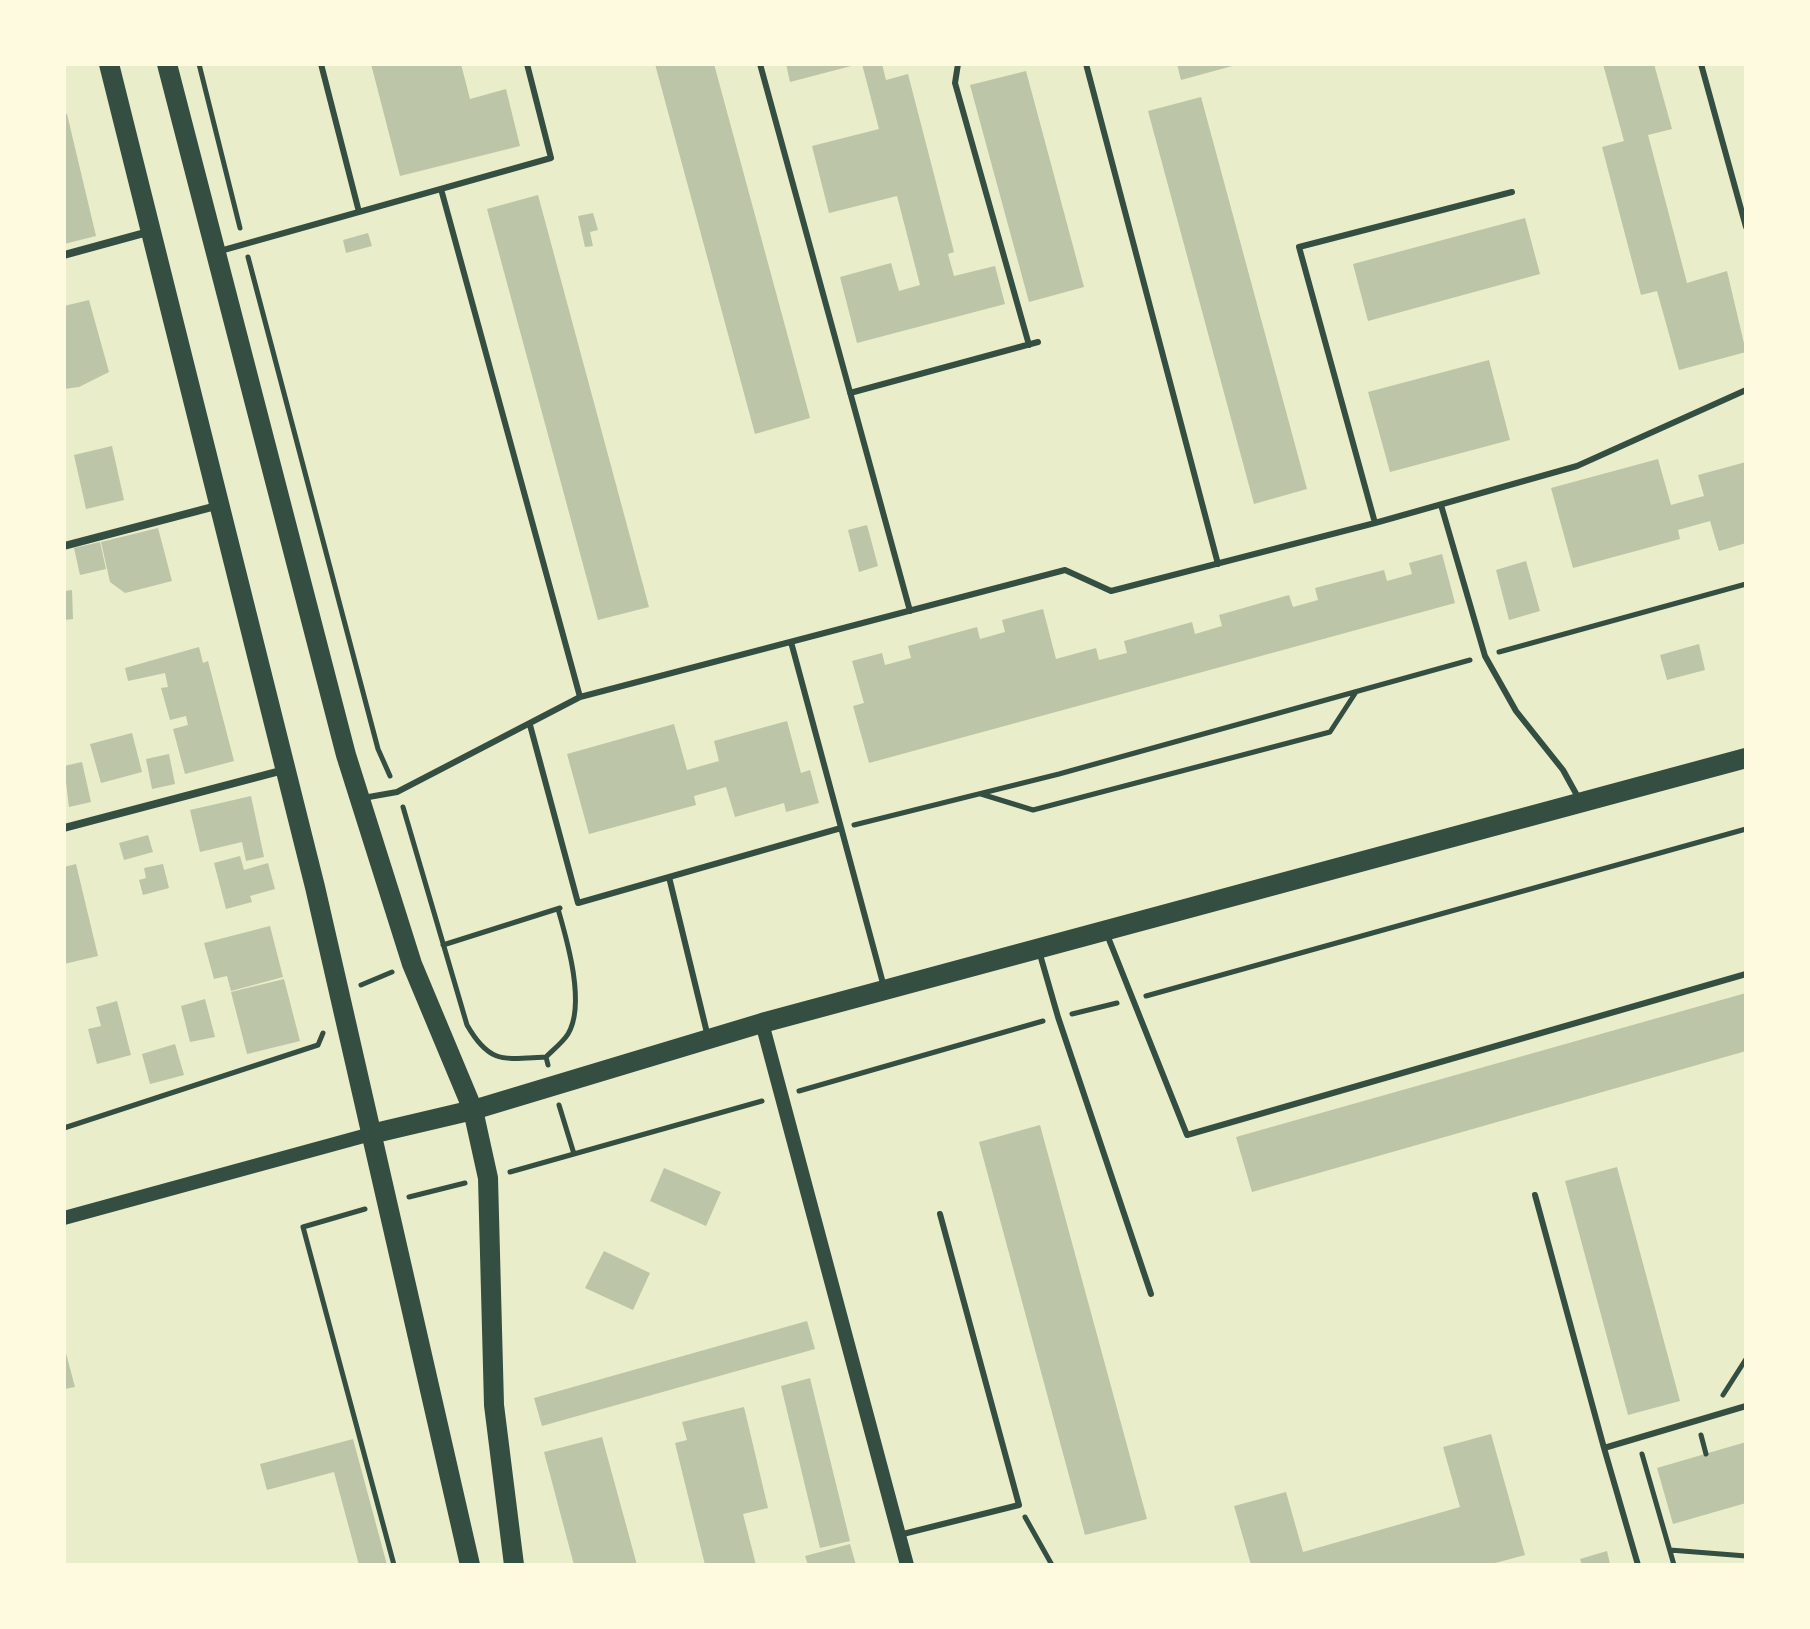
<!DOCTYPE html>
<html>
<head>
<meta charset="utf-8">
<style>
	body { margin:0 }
	#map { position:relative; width:1810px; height:1629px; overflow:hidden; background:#e9edc9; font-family:"IBM Plex Sans",sans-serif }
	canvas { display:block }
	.frame { position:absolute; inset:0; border:66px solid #fefae0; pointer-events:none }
</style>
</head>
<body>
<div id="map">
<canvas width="1810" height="1629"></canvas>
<div class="frame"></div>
</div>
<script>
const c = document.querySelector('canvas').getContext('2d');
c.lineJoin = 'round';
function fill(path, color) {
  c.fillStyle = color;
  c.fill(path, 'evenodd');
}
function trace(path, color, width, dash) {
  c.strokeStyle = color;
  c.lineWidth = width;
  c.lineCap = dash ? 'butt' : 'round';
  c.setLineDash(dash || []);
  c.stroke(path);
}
fill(new Path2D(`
	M 371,64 L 461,64 L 470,99 L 506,89 L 520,146 L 400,176 Z
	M 655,64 L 714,64 L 810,418 L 755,434 Z
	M 786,64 L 855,64 L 855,65 L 790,82 Z
	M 862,64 L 882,64 L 886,80 L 908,74 L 954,252 L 948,254 L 954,276 L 995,266 L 1005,304 L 857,343 L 840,277 L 891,263 L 899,291 L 920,285 L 897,196 L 829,213 L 812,146 L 879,129 Z
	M 1177,64 L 1236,64 L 1236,65 L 1181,80 Z
	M 1603,64 L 1654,64 L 1672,129 L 1648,135 L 1687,283 L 1727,271 L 1746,352 L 1679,370 L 1657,291 L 1641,295 L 1602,147 L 1624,141 Z
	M 1026,71 L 1084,287 L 1029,302 L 970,85 Z
	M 1201,97 L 1307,489 L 1254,504 L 1148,111 Z
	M 67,114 L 96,236 L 64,244 L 64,115 Z
	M 538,195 L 649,607 L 598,620 L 487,209 Z
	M 593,213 L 598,230 L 590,232 L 593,246 L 585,247 L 578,216 Z
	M 1525,218 L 1540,274 L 1368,321 L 1353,264 Z
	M 368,233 L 372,246 L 346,253 L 343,240 Z
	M 89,300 L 109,372 L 79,387 L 64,389 L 64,306 Z
	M 1489,360 L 1510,440 L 1390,472 L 1368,392 Z
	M 112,446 L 124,500 L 86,509 L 74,455 Z
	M 1658,459 L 1671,505 L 1704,496 L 1698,475 L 1746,462 L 1746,543 L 1719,551 L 1710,521 L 1678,530 L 1680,539 L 1573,568 L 1551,488 Z
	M 867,525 L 878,566 L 859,572 L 848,530 Z
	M 158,528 L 172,581 L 125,593 L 110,582 L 101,542 Z
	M 100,542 L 106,569 L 80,575 L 74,548 Z
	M 1442,554 L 1455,603 L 869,763 L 853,706 L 864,703 L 852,661 L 882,653 L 885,665 L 911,658 L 908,646 L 977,627 L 980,639 L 1005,632 L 1002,620 L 1043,609 L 1056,659 L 1096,648 L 1099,660 L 1127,653 L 1124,641 L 1192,622 L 1195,634 L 1222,626 L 1219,615 L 1289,595 L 1293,607 L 1318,600 L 1315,588 L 1384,570 L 1387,581 L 1412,574 L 1409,563 Z
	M 1526,561 L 1540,611 L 1509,620 L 1496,570 Z
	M 72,590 L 73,619 L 64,620 L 64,591 Z
	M 1699,644 L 1705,670 L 1667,680 L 1660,655 Z
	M 199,647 L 203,663 L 208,661 L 234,761 L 185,774 L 173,729 L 188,725 L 186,716 L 170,720 L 161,688 L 168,687 L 165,673 L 128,681 L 125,668 Z
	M 787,721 L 801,773 L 810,770 L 819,803 L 786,812 L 784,803 L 735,817 L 726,787 L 694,796 L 696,805 L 589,834 L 567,754 L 674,724 L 687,770 L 719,761 L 714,741 Z
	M 132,733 L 142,772 L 101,783 L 90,744 Z
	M 169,754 L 175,784 L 152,789 L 146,759 Z
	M 82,762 L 91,802 L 69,807 L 64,766 Z
	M 251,796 L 264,857 L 246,861 L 242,842 L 200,852 L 190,810 Z
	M 148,835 L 153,852 L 124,860 L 119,843 Z
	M 240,856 L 244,870 L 268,863 L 275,889 L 250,896 L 252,902 L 226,909 L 214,863 Z
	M 76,864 L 98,956 L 64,964 L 64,867 Z
	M 163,864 L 169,888 L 143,895 L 139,880 L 146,878 L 144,868 Z
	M 270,926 L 283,977 L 231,991 L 227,976 L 214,979 L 204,943 Z
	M 284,979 L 300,1041 L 247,1054 L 231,992 Z
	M 1746,993 L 1746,1051 L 1252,1192 L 1236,1137 Z
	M 205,999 L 215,1037 L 190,1042 L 181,1006 Z
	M 117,1001 L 131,1055 L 97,1064 L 88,1029 L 101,1026 L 96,1007 Z
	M 175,1044 L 184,1075 L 150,1084 L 142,1054 Z
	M 1040,1125 L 1147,1519 L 1085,1535 L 979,1142 Z
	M 1617,1167 L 1680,1401 L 1628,1415 L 1565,1181 Z
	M 664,1168 L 721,1192 L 706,1226 L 650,1201 Z
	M 604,1251 L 650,1273 L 633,1310 L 585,1288 Z
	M 807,1321 L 815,1349 L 542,1426 L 534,1398 Z
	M 64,1346 L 75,1387 L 64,1389 Z
	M 810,1378 L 850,1541 L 820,1548 L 781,1386 Z
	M 744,1407 L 768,1508 L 743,1514 L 756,1565 L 705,1565 L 675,1443 L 687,1440 L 682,1422 Z
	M 1491,1434 L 1525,1555 L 1488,1565 L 1251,1565 L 1234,1506 L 1286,1492 L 1303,1552 L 1460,1507 L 1443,1447 Z
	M 602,1437 L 637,1565 L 574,1565 L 544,1452 Z
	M 353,1439 L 387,1565 L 359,1565 L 334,1472 L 267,1490 L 260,1464 Z
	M 1746,1442 L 1746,1503 L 1673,1524 L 1657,1468 Z
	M 850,1544 L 856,1565 L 808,1565 L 805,1556 Z
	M 1607,1551 L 1610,1564 L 1582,1565 L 1580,1559 Z`), '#bcc5a7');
trace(new Path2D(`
	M 199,64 L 240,228
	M 248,257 L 378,749 L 390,776
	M 1499,652 L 1746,584
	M 981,794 L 1033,810 L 1330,732 L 1356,692
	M 403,807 L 467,1025 C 490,1065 504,1059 546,1057 L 548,1065
	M 854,825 L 1059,774 L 1470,660
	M 443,945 L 560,908
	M 361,985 L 392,972
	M 1146,996 L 1746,829
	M 1072,1014 L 1117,1003
	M 546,1057 C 553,1050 563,1042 568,1034 C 586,1004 567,940 558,909
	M 799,1091 L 1043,1021
	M 559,1105 L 574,1154
	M 64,1128 L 318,1045 L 323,1033
	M 510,1172 L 762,1101
	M 409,1197 L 465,1183
	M 365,1209 L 303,1227 L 394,1565
	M 1723,1395 L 1746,1359
	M 1701,1435 L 1706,1454
	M 1642,1454 L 1674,1565
	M 1025,1517 L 1052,1565
	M 1670,1550 L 1746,1556`), '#344e41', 5);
trace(new Path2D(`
	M 321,64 L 359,212
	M 760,64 L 910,611
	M 958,64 L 955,83 L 1029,345
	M 1086,64 L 1218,564
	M 1701,64 L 1746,227
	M 441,189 L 580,697
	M 220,251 L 551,158 L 527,64
	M 850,393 L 1038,342
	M 1441,505 L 1485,656 L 1516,711 L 1563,770 L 1579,799
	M 1375,523 L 1299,247 L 1512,192
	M 791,642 L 884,987
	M 530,725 L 578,903 L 841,828
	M 363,798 L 397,792 L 580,697 L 1065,570 L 1111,591 L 1375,523 L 1577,466 L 1746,390
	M 669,877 L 708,1037
	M 1106,932 L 1187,1135 L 1746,974
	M 1039,951 L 1058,1017 L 1151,1294
	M 1535,1195 L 1604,1448 L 1746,1406
	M 1604,1448 L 1638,1565
	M 899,1535 L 1019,1505 L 940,1214`), '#344e41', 6);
trace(new Path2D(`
	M 64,255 L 148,232
	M 64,546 L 220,505
	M 64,828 L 284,770`), '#344e41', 8);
trace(new Path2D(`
	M 762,1023 L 907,1565
	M 64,1218 L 371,1134`), '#344e41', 14);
trace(new Path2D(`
	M 371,1134 L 473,1110 L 762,1023 L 1746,758`), '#344e41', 20);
trace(new Path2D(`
	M 109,64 L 315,887 L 470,1565
	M 167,64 L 346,755 L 412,964 L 473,1110 L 488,1178 L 494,1405 L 514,1565`), '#344e41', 20);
</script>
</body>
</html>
